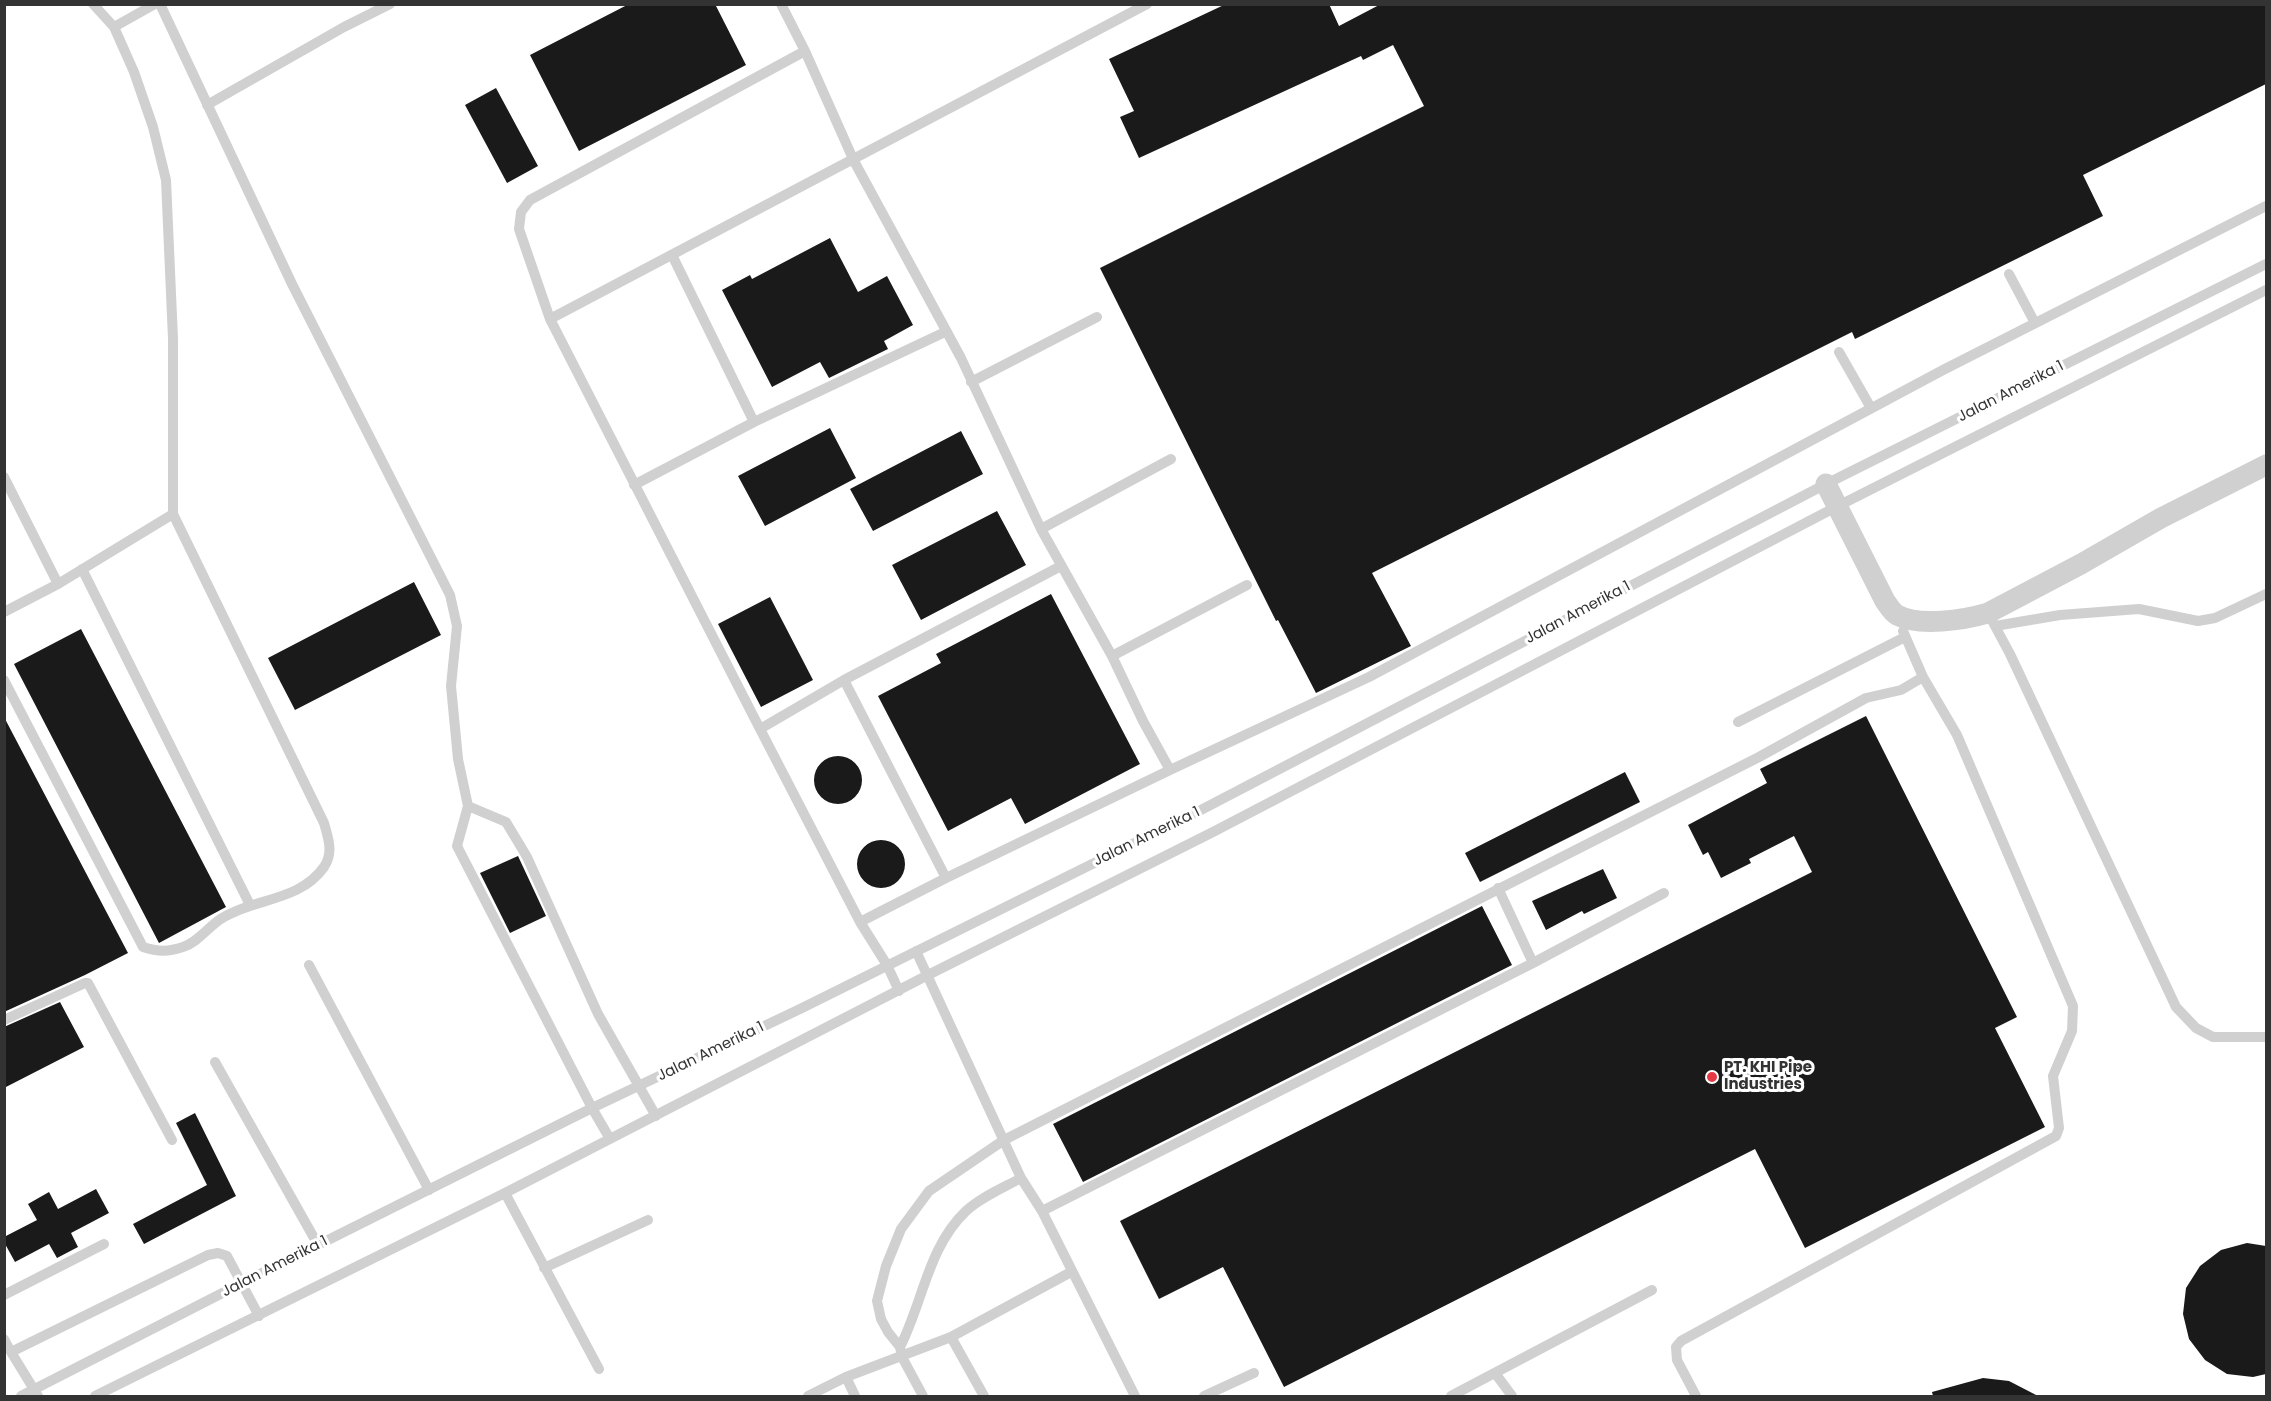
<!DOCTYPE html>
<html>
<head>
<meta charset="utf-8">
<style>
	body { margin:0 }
	#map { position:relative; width:2271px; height:1401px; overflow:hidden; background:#fff; font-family:Poppins,sans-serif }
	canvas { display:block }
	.frame { position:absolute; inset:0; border:6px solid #333; pointer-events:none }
</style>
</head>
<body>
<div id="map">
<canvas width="2271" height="1401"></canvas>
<div class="frame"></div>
</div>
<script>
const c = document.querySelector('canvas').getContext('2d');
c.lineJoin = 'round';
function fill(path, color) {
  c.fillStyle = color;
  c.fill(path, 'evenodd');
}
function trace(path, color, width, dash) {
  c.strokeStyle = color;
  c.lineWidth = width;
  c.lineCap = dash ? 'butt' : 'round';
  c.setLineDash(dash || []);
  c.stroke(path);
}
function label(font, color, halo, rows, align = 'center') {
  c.font = font + ' Poppins,sans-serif';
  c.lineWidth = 6;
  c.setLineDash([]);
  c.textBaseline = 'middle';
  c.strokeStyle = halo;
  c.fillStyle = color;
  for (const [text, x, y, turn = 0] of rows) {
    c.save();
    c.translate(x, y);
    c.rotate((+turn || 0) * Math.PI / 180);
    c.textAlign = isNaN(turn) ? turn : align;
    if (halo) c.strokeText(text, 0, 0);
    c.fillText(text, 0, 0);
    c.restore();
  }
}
fill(new Path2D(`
	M 629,4 L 715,4 L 746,65 L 579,151 L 530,55 Z
	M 1226,4 L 1329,4 L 1339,26 L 1381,4 L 2266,4 L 2266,84 L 2083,175 L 2103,216 L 1855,339 L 1852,332 L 1372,573 L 1411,646 L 1316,693 L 1278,620 L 1276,621 L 1100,268 L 1424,106 L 1393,45 L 1363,60 L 1361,56 L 1139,158 L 1120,117 L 1134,111 L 1109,59 Z
	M 496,88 L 538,166 L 507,183 L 465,105 Z
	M 830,238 L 858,292 L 887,276 L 913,325 L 884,341 L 888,349 L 829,378 L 820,362 L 772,387 L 722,290 L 750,275 L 752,279 Z
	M 830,428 L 856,478 L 765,526 L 738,476 Z
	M 961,431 L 983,474 L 873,531 L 850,489 Z
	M 997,511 L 1026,565 L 921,620 L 892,565 Z
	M 414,582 L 441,635 L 295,710 L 268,658 Z
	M 1051,594 L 1140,764 L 1025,824 L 1011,798 L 948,831 L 878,696 L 941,663 L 936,654 Z
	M 770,597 L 813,680 L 761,707 L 718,624 Z
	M 81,629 L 226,907 L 159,943 L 14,664 Z
	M 1866,716 L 2017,1017 L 1995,1028 L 2045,1127 L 1805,1248 L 1755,1149 L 1284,1387 L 1223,1267 L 1159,1299 L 1120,1221 L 1812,872 L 1794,836 L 1749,859 L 1751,863 L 1721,878 L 1708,852 L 1703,855 L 1688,825 L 1767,783 L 1760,769 Z
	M 4,717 L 128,953 L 85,975 L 4,1012 Z
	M814 780a24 24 0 1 1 48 0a24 24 0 1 1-48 0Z
	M 1625,772 L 1640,802 L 1480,882 L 1465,853 Z
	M857 864a24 24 0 1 1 48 0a24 24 0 1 1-48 0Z
	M 518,856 L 546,916 L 510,933 L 480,873 Z
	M 1603,869 L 1617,898 L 1584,914 L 1582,911 L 1546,930 L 1532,901 Z
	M 1482,906 L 1512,965 L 1083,1182 L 1053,1124 Z
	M 60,1002 L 84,1047 L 4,1088 L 4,1027 Z
	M 195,1113 L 236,1196 L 144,1244 L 133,1224 L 207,1185 L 176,1123 Z
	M 96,1189 L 109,1213 L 71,1233 L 78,1247 L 57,1258 L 49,1244 L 15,1262 L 4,1242 L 4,1237 L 37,1220 L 28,1204 L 49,1192 L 58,1209 Z
	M 2247,1243 L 2266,1246 L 2266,1374 L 2253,1377 L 2227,1374 L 2205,1360 L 2189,1339 L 2183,1314 L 2186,1288 L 2200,1266 L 2221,1250 Z
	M 1983,1378 L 2009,1381 L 2038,1396 L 1933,1396 L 1932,1392 Z`), '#1a1a1a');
trace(new Path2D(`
	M 93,4 L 114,27
	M 160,4 L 292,284 L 450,595 L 457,626 L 451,686 L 458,759 L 468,806 L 457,846 L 592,1108 L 610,1139
	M 781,4 L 805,51
	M 207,105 L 344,27 L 390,4
	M 672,255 L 754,422
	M 2009,274 L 2035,323
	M 550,319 L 1147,4
	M 1839,352 L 1871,408
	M 971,382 L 1097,317
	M 4,477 L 58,584
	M 634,485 L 754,422 L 945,332
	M 1041,529 L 1171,459
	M 1061,566 L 844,680 L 760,729 L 550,319 L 519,229 L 521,212 L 530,200 L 805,51 L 854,161 L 961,358 L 1041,529 L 1112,656 L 1143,721 L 1170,770 L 1369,677 L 1943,370 L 2266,206
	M 82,569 L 250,905
	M 4,612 L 58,584 L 173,514 L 173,339 L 166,180 L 153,127 L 134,72 L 114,27 L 155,4
	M 1988,613 L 2010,654 L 2176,1007 L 2196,1028 L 2213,1037 L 2266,1037
	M 1995,626 L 2060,615 L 2139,609 L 2198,621 L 2215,618 L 2266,594
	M 1903,631 L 1923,677
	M 1112,656 L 1247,585
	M 4,680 L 143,947 C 158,952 168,952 183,947 C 199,942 209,925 224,917 C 256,898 300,901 324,867 C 334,852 328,838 324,823 L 173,514
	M 1738,722 L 1905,637
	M 760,729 L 860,922 L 946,878 L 844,680
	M 468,806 L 506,822 L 527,857 L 598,1014 L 656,1116
	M 946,878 L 1170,770
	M 1498,888 L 1533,963
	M 860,922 L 887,965 L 899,991
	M 916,951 L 1021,1178 L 1042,1211 L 1135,1396
	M 309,965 L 429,1190
	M 4,1020 L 85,983 L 88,983 L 172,1140
	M 215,1062 L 318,1245
	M 505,1193 L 599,1369
	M 1042,1211 L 1533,963 L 1664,893
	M 544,1268 L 648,1220
	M 4,1295 L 104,1244
	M 951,1337 L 984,1396
	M 4,1339 L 11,1352
	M 900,1347 C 923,1302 928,1247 966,1211 C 981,1197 1003,1188 1021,1178
	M 1495,1373 L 1512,1396
	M 846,1377 L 855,1396
	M 21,1396 L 242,1283 L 592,1108 L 800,1009 L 1199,811 L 1826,484 L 2266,264
	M 38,1396 L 11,1352 L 208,1255 L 218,1253 L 227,1256 L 259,1316
	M 95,1396 L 505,1193 L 928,975 L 1213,832 L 1838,506 L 2266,290
	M 808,1396 L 846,1377 L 951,1337 L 1071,1272
	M 923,1396 L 902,1357 L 900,1347 L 888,1332 L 881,1319 L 877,1301 L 886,1266 L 901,1229 L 929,1191 L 1004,1140 L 1759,757 L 1866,698 L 1901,690 L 1923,677 L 1957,735 L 2073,1006 L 2072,1031 L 2053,1076 L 2059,1128 L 2056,1136 L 1681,1341 L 1676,1347 L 1677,1360 L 1696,1396
	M 1204,1396 L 1254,1373
	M 1451,1396 L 1652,1290`), '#d0d0d0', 10);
trace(new Path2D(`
	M 1826,484 L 1885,601 C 1888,605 1892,612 1897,615 C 1919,627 1964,620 1988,613 L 2081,564 L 2161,518 L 2266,465`), '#d0d0d0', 21);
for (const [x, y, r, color] of [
	[1712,1077,6,"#e63946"]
]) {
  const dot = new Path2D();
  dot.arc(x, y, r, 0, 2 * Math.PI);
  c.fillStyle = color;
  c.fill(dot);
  trace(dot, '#fff', 2);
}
label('15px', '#333', '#fff', [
	["Jalan Amerika 1",2011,392,-27],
	["Jalan Amerika 1",1578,613,-28],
	["Jalan Amerika 1",1147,837,-26],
	["Jalan Amerika 1",711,1052,-26],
	["Jalan Amerika 1",275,1267,-27]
]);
label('bold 15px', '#333', '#fff', [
	["PT. KHI Pipe",1724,1068],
	["Industries",1724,1085]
], 'left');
</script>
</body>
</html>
